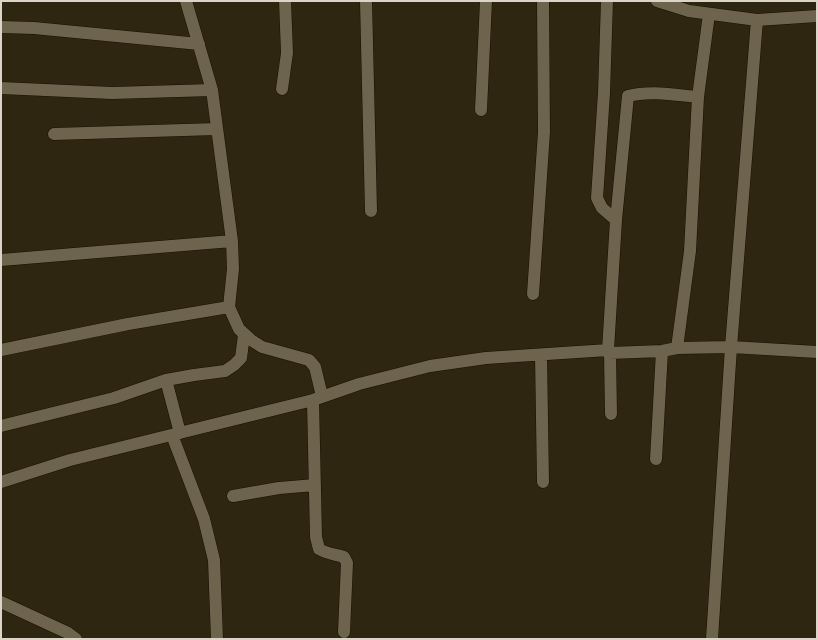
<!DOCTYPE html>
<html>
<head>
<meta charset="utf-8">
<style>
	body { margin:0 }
	#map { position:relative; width:818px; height:640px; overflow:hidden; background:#2f2611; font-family:Helvetica,sans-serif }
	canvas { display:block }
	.frame { position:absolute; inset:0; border:2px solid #dbd5c8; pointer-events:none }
</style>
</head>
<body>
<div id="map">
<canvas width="818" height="640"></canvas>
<div class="frame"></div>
</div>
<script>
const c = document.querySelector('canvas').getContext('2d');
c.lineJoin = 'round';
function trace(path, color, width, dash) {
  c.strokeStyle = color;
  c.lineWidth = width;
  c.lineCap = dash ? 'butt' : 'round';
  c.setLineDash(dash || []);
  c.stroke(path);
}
const street = new Path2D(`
	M 186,1 L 212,90 L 232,241 L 233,269 L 229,307 L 239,329 L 251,340 L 262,347 L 309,360 L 315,367 L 322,396
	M 366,1 L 371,211
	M 607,1 L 604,93 L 597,198 L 602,208 L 616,220
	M 657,1 L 689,11 L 757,20 L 817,16
	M 1,27 L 34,28 L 199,44
	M 1,88 L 112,93 L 212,90
	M 282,89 L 287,53 L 285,1
	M 481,110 L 486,1
	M 54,134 L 216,129
	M 1,260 L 232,241
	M 533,294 L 544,132 L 543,1
	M 677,348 L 690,251 L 698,97 L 709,14
	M 1,350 L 128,324 L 229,307
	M 608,350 L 616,220 L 628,96 C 650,90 676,95 698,97
	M 610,353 L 611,414
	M 541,355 L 543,482
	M 166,380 L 180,433
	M 313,400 L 316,537 L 319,549 C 327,554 335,554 344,557 L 347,563 L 344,632
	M 1,426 L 114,398 L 166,380 L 194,375 L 225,371 L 234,365 L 241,358 L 244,335
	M 172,435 L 204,519 L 214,560 L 217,639
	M 656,459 L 662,351
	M 1,482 L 70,460 L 313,400 L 359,384 L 430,366 L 486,358 L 608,350 L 610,353 L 662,351 L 677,348 L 731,347 L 817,352
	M 233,496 L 279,488 L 315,485
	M 1,602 L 68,633 L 76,639
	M 712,639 L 731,347 L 757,20`);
trace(street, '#170f00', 13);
trace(street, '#6e644d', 12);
</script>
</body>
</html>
